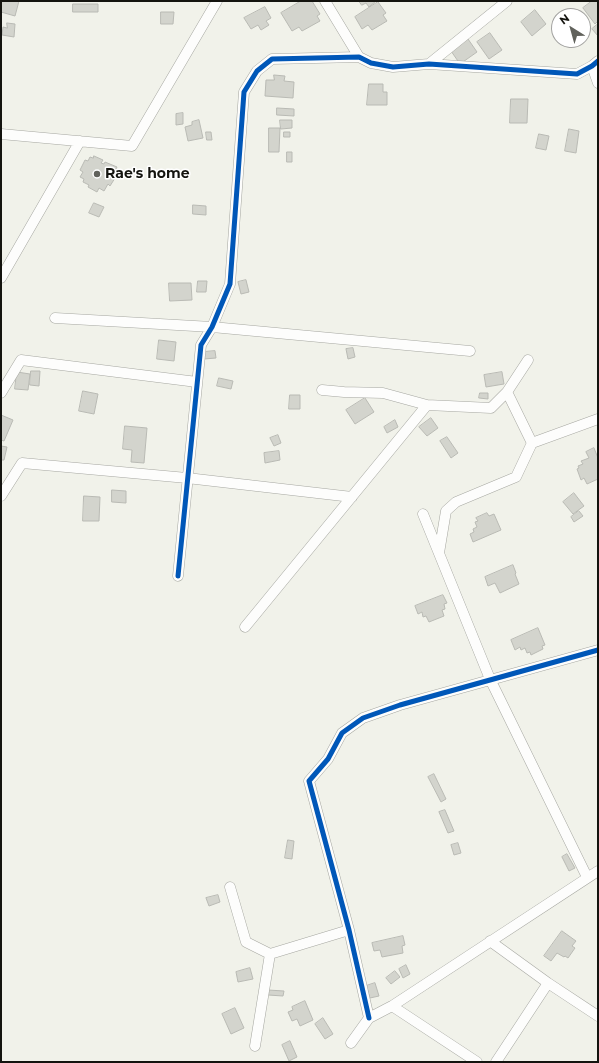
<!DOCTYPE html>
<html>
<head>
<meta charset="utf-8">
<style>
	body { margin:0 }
	#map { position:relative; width:599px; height:1063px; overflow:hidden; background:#f1f2ea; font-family:Montserrat,sans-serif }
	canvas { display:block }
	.frame { position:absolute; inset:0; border:2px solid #14140f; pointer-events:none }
	.north { position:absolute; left:551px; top:8px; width:40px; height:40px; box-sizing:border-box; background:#fff; border:1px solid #a1a19f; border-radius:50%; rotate:323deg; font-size:11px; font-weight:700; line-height:16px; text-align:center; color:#14140f }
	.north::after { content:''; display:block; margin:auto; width:14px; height:18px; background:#61625c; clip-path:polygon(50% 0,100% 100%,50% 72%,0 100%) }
</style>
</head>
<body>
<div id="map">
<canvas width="599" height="1063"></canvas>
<div class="frame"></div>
<div class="north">N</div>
</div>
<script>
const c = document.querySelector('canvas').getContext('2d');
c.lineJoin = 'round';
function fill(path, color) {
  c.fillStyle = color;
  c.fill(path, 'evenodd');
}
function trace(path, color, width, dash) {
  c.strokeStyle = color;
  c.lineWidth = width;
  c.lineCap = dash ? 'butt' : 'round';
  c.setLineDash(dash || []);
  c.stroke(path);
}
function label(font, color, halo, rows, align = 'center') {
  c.font = font + ' Montserrat,sans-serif';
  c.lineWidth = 3;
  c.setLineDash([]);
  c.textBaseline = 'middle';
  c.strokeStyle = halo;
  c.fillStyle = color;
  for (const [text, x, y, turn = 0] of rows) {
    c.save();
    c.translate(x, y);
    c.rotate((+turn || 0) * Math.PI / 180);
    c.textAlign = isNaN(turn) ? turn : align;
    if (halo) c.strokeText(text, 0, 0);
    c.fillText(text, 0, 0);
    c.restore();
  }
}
const building = new Path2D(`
	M 1,1 L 19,1 L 15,16 L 1,12 Z
	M 301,1 L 312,1 L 320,14 L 317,16 L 320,21 L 302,31 L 299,27 L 292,31 L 281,13 Z
	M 359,1 L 376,1 L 369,7 L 366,3 L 362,5 Z
	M 592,1 L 598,1 L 598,21 L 595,24 L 583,8 Z
	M 378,2 L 386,13 L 383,15 L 387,21 L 372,30 L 368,25 L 362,29 L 355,17 Z
	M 73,4 L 98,4 L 98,12 L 73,12 Z
	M 265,7 L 271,18 L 266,21 L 269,25 L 261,30 L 258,25 L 251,29 L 244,18 Z
	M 535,10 L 546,24 L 532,36 L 521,22 Z
	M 161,12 L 174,12 L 173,24 L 161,24 Z
	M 7,23 L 15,24 L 14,37 L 2,35 L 3,27 L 7,28 Z
	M 598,24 L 598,36 L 592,29 Z
	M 490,33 L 502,50 L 489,59 L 477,42 Z
	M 468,39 L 477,52 L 460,64 L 451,51 Z
	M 274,75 L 285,76 L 284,81 L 294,82 L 293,98 L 265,96 L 266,80 L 274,80 Z
	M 369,84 L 383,84 L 383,92 L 387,92 L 387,105 L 367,105 Z
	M 511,99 L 528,99 L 527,123 L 510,123 Z
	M 277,108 L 294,109 L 294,116 L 277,115 Z
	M 183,113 L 183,124 L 176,125 L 176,114 Z
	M 199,120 L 203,138 L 188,141 L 185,127 L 192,125 L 192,122 Z
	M 280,120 L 292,120 L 292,128 L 281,129 Z
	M 269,128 L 280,128 L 279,152 L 269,152 Z
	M 569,129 L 579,131 L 576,153 L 565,151 Z
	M 206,132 L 211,132 L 212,140 L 207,140 Z
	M 284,132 L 290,132 L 290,137 L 284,137 Z
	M 539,134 L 549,136 L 546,150 L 536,148 Z
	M 287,152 L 292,152 L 292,162 L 287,162 Z
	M 94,156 L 103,160 L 101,163 L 104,164 L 105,162 L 117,167 L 112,177 L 115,178 L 110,186 L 108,184 L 104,191 L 99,188 L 97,192 L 88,187 L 89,185 L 83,182 L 84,179 L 80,177 L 83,172 L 80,170 L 85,160 L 88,161 L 90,157 L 93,158 Z
	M 94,203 L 104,207 L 99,217 L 89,213 Z
	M 193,205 L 206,206 L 206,215 L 193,214 Z
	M 246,280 L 249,292 L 241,294 L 238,282 Z
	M 198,281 L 207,281 L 206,292 L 197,292 Z
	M 169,283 L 191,283 L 192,300 L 170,301 Z
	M 159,340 L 176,342 L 174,361 L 157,359 Z
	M 353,348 L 355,357 L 348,359 L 346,349 Z
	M 215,351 L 216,358 L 204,359 L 204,352 Z
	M 31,371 L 40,371 L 39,386 L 30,385 Z
	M 17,372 L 30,374 L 28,390 L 15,389 Z
	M 502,372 L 504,384 L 486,387 L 484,375 Z
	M 219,378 L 233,381 L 231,389 L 217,386 Z
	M 83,391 L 98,394 L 94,414 L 79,411 Z
	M 480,393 L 488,393 L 488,399 L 479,398 Z
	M 290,395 L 300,395 L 300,409 L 289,409 Z
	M 365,398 L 374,412 L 355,424 L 346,410 Z
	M 1,415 L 13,420 L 4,441 L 1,440 Z
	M 431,418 L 438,428 L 427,436 L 419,427 Z
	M 395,420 L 398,427 L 387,433 L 384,427 Z
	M 125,426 L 147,428 L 144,463 L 131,462 L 132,450 L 123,449 Z
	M 278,435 L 281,443 L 274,446 L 270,438 Z
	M 447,437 L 458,453 L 451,458 L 440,441 Z
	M 1,446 L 7,447 L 4,460 L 1,460 Z
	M 594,448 L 598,458 L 598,479 L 587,484 L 584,478 L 581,480 L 577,469 L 579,468 L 578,466 L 583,464 L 581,461 L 589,458 L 586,452 Z
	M 279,451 L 280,460 L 265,463 L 264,453 Z
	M 112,490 L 126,491 L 126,503 L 112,502 Z
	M 574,493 L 584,506 L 573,514 L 563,502 Z
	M 84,496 L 100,497 L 99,521 L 83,521 Z
	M 579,511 L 583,516 L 574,522 L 571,517 Z
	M 487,513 L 489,516 L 494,514 L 501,530 L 473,542 L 470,534 L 474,532 L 473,529 L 477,527 L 475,522 L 478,521 L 476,518 Z
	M 513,565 L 516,573 L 515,574 L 519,584 L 500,593 L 495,583 L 488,586 L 485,577 Z
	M 443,595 L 447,603 L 444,604 L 445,609 L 442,610 L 444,616 L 429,622 L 426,616 L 423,617 L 422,612 L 418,614 L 415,606 Z
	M 538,628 L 545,645 L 542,646 L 543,649 L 531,655 L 530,652 L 527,653 L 525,648 L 521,650 L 520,647 L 515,650 L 511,640 Z
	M 434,774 L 446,799 L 441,802 L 428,777 Z
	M 445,810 L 454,831 L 448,833 L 439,812 Z
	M 288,840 L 294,841 L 292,859 L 285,858 Z
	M 458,843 L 461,853 L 454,855 L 451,845 Z
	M 567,854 L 575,868 L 569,871 L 562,857 Z
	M 218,895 L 220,902 L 209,906 L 206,898 Z
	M 562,931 L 576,941 L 572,946 L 575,948 L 568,958 L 565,956 L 564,957 L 557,953 L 551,961 L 544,956 Z
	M 403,936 L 405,945 L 402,946 L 403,953 L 382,957 L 380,950 L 374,951 L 372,943 Z
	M 406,965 L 410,974 L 403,978 L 399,969 Z
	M 250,968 L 253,979 L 238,982 L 236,972 Z
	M 395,971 L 400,977 L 391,984 L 386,978 Z
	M 375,983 L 379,996 L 370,998 L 366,986 Z
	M 268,990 L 284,991 L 283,996 L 268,995 Z
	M 305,1001 L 313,1020 L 300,1026 L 297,1019 L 292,1021 L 288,1012 L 293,1010 L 292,1007 Z
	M 235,1008 L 244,1028 L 231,1034 L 222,1014 Z
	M 323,1018 L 333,1034 L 325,1039 L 315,1024 Z
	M 290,1041 L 297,1057 L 289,1061 L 282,1045 Z`);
fill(building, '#d3d4cd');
trace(building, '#b9bab4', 1);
const minor = new Path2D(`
	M 325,1 L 359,57
	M 429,64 L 507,1
	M 592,66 L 598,83
	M 1,134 L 132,146 L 217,1
	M 1,278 L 80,141
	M 55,318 L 212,327 L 470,351
	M 322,390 L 344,392 L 383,393 L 427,405 L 491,408 L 507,392 L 528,360
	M 507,392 L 532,443
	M 1,393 L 21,360 L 197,382
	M 1,496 L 22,463 L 187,478 L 352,497
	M 423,514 L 490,679 L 587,877
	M 439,553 L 446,511 L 456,502 L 516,477 L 532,443 L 598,419
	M 178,576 L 201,345 L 212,327 L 230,284 L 244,92 L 257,71 L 272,59 L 359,57 L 371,63 L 393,67 L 429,64 L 577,74 L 592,66 L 598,61
	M 245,627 L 427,405
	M 230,887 L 246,942 L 270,954 L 349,930
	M 490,941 L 548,983 L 598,1016
	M 392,1006 L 477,1062
	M 369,1018 L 349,930 L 309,781 L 328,759 L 342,733 L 363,718 L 400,705 L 598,650
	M 351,1043 L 369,1018 L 392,1006 L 598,871
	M 255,1046 L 270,954
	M 496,1062 L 548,983`);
trace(minor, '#a6a7a1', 11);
trace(minor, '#fdfdfc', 10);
trace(new Path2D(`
	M 178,576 L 201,345 L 212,327 L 230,284 L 244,92 L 257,71 L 272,59 L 359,57 L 371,63 L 393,67 L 429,64 L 577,74 L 592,66 L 598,61
	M 369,1018 L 349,930 L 309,781 L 328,759 L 342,733 L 363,718 L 400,705 L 598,650`), '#0057b8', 5);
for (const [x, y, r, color] of [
	[97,174,4,"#61625c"]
]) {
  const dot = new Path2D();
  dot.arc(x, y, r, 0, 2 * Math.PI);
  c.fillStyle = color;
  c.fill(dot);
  trace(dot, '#fff', 1.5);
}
label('bold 14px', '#14140f', '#fff', [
	["Rae's home",105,174]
], 'left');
</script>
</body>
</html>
